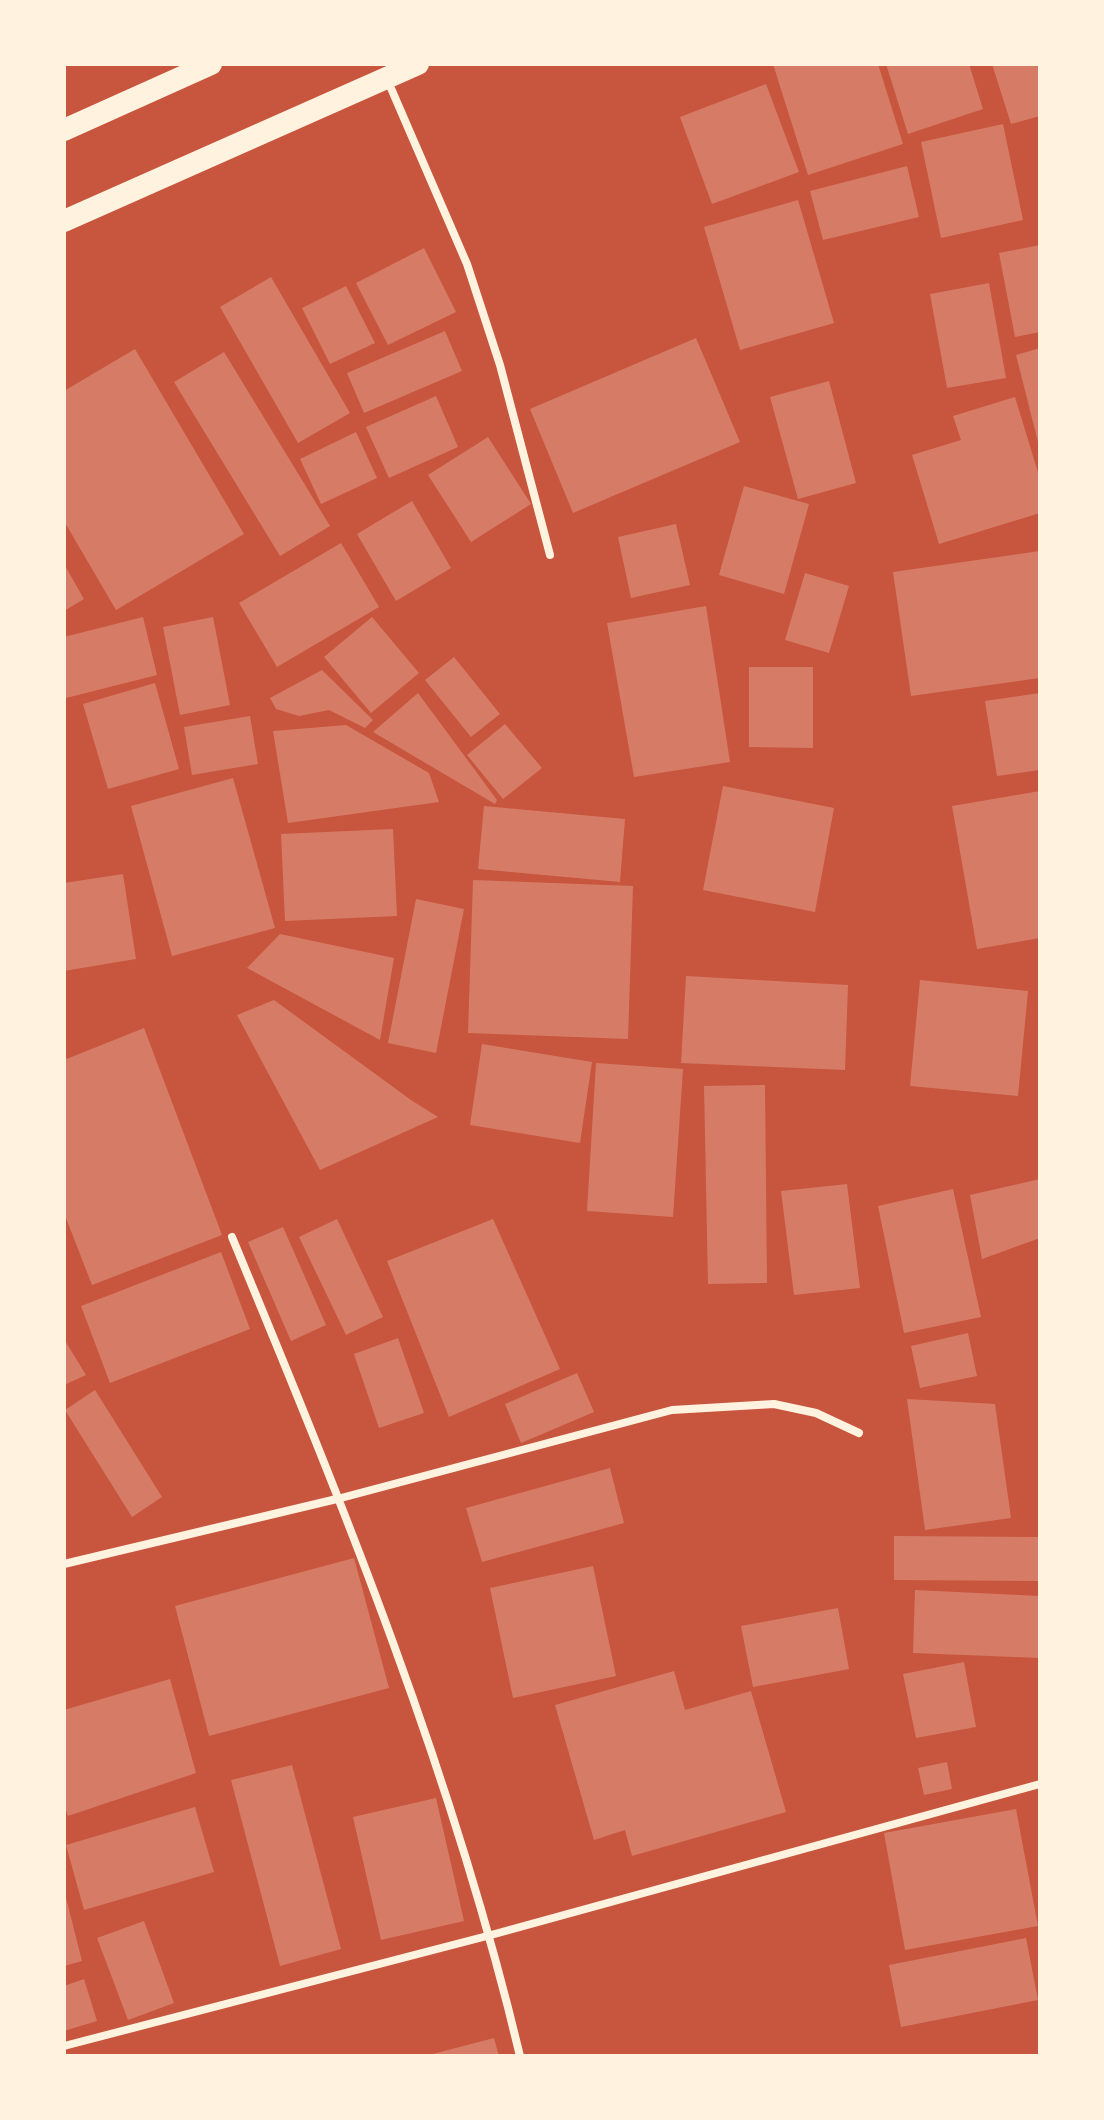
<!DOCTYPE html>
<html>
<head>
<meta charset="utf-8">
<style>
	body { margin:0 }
	#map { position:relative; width:1104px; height:2120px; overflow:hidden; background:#c8553d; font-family:Arial,sans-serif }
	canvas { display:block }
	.frame { position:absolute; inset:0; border:66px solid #fff3e0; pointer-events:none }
</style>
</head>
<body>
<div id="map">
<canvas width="1104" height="2120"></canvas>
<div class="frame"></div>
</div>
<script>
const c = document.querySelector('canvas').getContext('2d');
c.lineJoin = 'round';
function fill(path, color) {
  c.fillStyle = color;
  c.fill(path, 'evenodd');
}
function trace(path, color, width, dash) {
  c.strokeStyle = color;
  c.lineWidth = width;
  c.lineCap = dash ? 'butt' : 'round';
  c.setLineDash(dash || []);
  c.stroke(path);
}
fill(new Path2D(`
	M 773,64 L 878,64 L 903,144 L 808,175 Z
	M 886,64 L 969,64 L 983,109 L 908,134 Z
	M 992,64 L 1040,64 L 1040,116 L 1011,124 Z
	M 766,84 L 799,172 L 712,204 L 680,117 Z
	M 1003,124 L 1023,220 L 941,238 L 921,142 Z
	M 907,166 L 919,217 L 823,240 L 810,191 Z
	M 798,200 L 834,323 L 740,350 L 704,227 Z
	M 1040,245 L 1040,332 L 1015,337 L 999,253 Z
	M 424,248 L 456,312 L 388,345 L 356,283 Z
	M 271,277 L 350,413 L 298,443 L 220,307 Z
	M 989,283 L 1006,378 L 947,388 L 930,294 Z
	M 346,286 L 375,343 L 330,364 L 302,308 Z
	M 445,331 L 462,371 L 364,413 L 347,373 Z
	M 696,338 L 740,442 L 573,513 L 530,409 Z
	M 1040,348 L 1040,446 L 1039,446 L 1016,355 Z
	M 135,349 L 244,534 L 116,610 L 64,521 L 64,391 Z
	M 224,352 L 330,526 L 280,556 L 174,382 Z
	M 829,381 L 856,483 L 798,499 L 770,397 Z
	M 436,396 L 458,447 L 389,478 L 366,427 Z
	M 1015,397 L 1040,479 L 1040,513 L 939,544 L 912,455 L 961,440 L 953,416 Z
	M 356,432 L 377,478 L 321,504 L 300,459 Z
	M 488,437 L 531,504 L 471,542 L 428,475 Z
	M 744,486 L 809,504 L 784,594 L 719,575 Z
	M 412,501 L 451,568 L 396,601 L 357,534 Z
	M 676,524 L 690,585 L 631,598 L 618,537 Z
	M 341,543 L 379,607 L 277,667 L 239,603 Z
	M 1040,551 L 1040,678 L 911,696 L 893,572 Z
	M 64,564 L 84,599 L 64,611 Z
	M 805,573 L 849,586 L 829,653 L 785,640 Z
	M 706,606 L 730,762 L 634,777 L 607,623 Z
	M 143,617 L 157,675 L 66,698 L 64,637 Z
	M 213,617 L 230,705 L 180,715 L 163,627 Z
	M 372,617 L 419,673 L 371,713 L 324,657 Z
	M 454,657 L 500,714 L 471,737 L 425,680 Z
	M 749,667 L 813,667 L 813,748 L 749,747 Z
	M 322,670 L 373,720 L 365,728 L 329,710 L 299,716 L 276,709 L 270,698 Z
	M 155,683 L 179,769 L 108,789 L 83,704 Z
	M 418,693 L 497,800 L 495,804 L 373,732 Z
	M 1040,693 L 1040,770 L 997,776 L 985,701 Z
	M 250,716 L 258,764 L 192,775 L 184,727 Z
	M 505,724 L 542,768 L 503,799 L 467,755 Z
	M 346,725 L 429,773 L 439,802 L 288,823 L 273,731 Z
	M 233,778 L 275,928 L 172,956 L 131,806 Z
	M 723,786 L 834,808 L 815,912 L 703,890 Z
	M 1040,791 L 1040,938 L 977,949 L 952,806 Z
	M 484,806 L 625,819 L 620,882 L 478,869 Z
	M 393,829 L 397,916 L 285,921 L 281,834 Z
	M 123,874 L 136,959 L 64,971 L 64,883 Z
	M 473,880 L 633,886 L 628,1039 L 468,1033 Z
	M 416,899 L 464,909 L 436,1053 L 388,1043 Z
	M 280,934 L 394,958 L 380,1040 L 247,968 Z
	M 686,976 L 848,985 L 845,1070 L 681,1063 Z
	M 920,980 L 1028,991 L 1018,1096 L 910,1086 Z
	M 274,1000 L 411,1100 L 438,1117 L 320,1170 L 237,1015 Z
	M 144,1028 L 222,1235 L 92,1285 L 64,1213 L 64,1060 Z
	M 482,1044 L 592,1062 L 580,1143 L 470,1125 Z
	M 596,1063 L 683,1069 L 673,1217 L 587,1211 Z
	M 765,1085 L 767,1283 L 708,1284 L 704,1086 Z
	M 1040,1179 L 1040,1238 L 982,1259 L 970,1195 Z
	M 847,1184 L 860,1288 L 794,1295 L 781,1191 Z
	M 953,1189 L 981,1317 L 904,1333 L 878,1206 Z
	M 337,1219 L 383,1317 L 346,1335 L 299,1237 Z
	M 493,1219 L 560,1369 L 449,1417 L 387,1261 Z
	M 283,1227 L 326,1325 L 291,1341 L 248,1242 Z
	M 221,1252 L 250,1329 L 110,1383 L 81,1306 Z
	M 968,1333 L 977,1376 L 920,1388 L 911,1346 Z
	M 398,1338 L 424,1413 L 379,1428 L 354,1354 Z
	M 64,1339 L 86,1375 L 64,1385 Z
	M 577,1373 L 594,1412 L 521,1443 L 505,1404 Z
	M 95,1390 L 162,1497 L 132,1517 L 65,1410 Z
	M 907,1399 L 995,1404 L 1011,1518 L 925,1530 Z
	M 610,1468 L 624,1523 L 482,1562 L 466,1508 Z
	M 894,1536 L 1040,1537 L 1040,1581 L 894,1580 Z
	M 354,1558 L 389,1688 L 209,1736 L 175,1606 Z
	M 593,1566 L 616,1676 L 513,1698 L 490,1588 Z
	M 915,1590 L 1040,1596 L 1040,1658 L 913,1653 Z
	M 838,1608 L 849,1669 L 753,1687 L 741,1626 Z
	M 964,1662 L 976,1727 L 916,1738 L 903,1674 Z
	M 674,1671 L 685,1710 L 751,1691 L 786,1812 L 632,1856 L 625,1830 L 594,1840 L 555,1705 Z
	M 170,1679 L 196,1773 L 68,1816 L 64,1805 L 64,1710 Z
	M 947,1762 L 952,1789 L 924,1795 L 918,1768 Z
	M 292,1765 L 341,1949 L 280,1966 L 231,1780 Z
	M 436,1798 L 464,1921 L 381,1940 L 353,1817 Z
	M 195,1807 L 214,1872 L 84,1910 L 66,1845 Z
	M 1016,1809 L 1038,1926 L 905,1950 L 884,1833 Z
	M 64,1890 L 82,1961 L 64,1966 Z
	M 144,1921 L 174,2003 L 128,2020 L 97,1938 Z
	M 1026,1938 L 1038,2000 L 901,2027 L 889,1965 Z
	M 84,1979 L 97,2021 L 64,2031 L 64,1986 Z
	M 494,2038 L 499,2056 L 429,2056 L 429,2055 Z`), '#d67c66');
trace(new Path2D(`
	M 387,79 L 467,264 L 500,365 L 550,555
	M 232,1237 C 343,1505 453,1774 520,2056
	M 64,1564 L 341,1498 L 672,1410 L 774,1404 L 816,1413 L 859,1433
	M 64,2046 L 491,1935 L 1040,1784`), '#fff3e0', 8);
trace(new Path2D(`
	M 64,130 L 211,64
	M 64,221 L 418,64`), '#fff3e0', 22);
</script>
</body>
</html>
